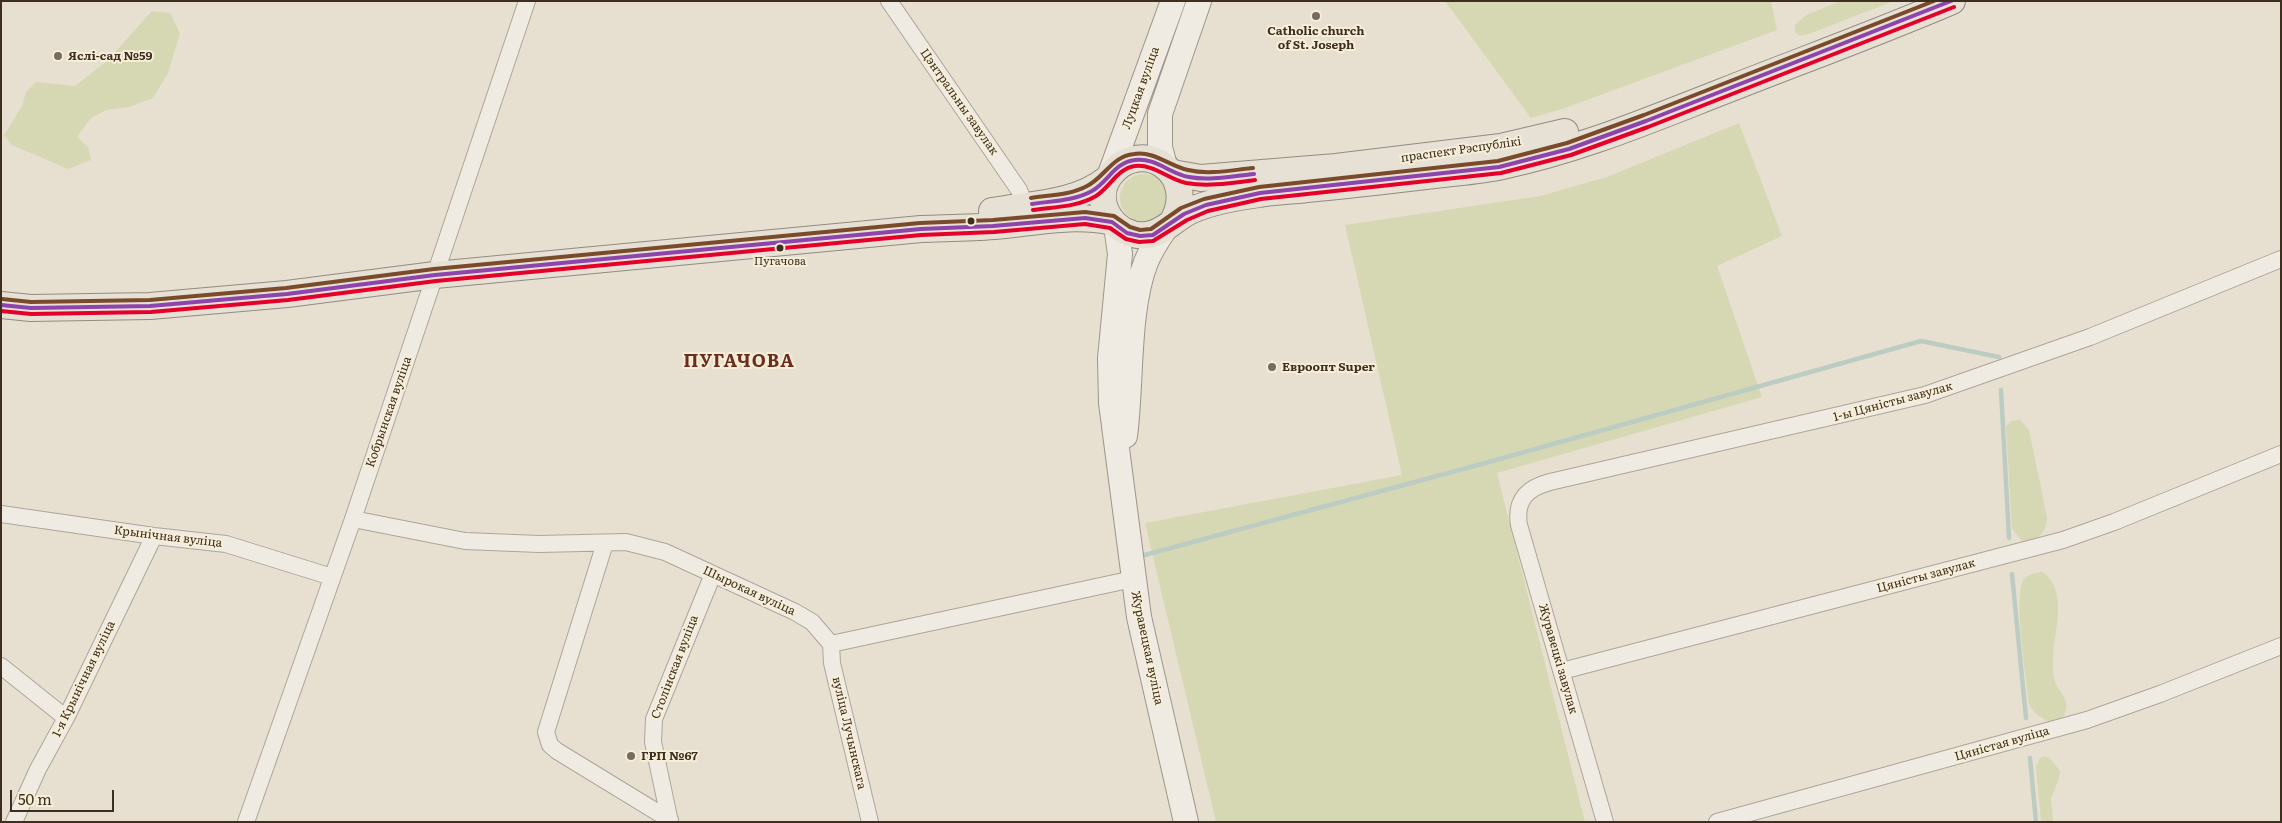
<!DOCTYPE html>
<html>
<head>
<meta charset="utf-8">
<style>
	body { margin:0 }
	#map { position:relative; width:2282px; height:823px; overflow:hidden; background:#e7e0d1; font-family:Literata,serif }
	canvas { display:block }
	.frame { position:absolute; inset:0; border:2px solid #3d2e20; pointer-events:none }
	.scale { position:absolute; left:10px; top:790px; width:104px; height:22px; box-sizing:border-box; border:2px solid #3d2e20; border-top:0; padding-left:6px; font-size:15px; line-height:18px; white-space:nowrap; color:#3d2e20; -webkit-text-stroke:4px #f7eed8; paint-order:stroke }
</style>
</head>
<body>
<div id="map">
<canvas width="2282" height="823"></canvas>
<div class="frame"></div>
<div class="scale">50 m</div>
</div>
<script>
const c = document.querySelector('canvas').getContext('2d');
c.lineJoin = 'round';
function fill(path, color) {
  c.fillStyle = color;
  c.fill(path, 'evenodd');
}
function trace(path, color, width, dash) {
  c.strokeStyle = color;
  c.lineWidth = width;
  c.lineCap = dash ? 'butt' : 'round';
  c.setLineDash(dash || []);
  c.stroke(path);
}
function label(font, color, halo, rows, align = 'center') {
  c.font = font + ' Literata,serif';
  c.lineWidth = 4;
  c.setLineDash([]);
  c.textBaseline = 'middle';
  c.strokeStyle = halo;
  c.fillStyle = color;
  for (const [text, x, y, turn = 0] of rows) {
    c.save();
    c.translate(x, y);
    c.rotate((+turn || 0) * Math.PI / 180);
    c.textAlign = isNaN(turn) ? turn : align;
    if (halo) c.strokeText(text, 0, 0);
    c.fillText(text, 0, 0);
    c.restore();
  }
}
fill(new Path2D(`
	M 1445,1 L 1771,1 L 1777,30 L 1565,108 L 1531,118 Z
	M 1841,1 L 1894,1 L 1806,35 L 1800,36 L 1795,32 L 1795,25 L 1806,15 Z
	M 152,11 L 170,13 L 180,33 L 168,73 L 153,98 L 129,107 L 106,110 L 91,118 L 77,137 L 88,147 L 91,160 L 68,169 L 12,145 L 4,135 L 22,106 L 26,92 L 36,82 L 75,86 L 107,61 Z
	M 1739,123 L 1782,236 L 1717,266 L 1762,397 L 1497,473 L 1585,822 L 1216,822 L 1145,523 L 1402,475 L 1345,225 L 1540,196 L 1607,177 Z
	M1120 198a24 24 0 1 1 48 0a24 24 0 1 1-48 0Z
	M 2020,420 L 2029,430 L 2047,517 C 2046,534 2039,540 2022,541 L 2012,528 L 2006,427 L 2011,421 Z
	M 2043,572 C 2071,594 2051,637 2053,667 C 2053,673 2054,681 2057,686 C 2061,694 2069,700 2066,710 C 2060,732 2036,719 2029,704 C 2027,682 2013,598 2023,581 C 2027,574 2035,572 2043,572 Z
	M 2044,756 L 2050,758 L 2060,771 L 2059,779 L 2051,798 L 2053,822 L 2041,822 L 2036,766 L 2040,758 Z`), '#d6d7b3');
trace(new Path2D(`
	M 2001,390 L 2009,538
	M 1141,556 L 1489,462 L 1921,341 L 1999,357
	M 2012,574 L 2026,718
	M 2030,758 L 2036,822`), '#bcccc2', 4.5);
const street = new Path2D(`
	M 889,1 L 1019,190 L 1025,205
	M 1,514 L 154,536 L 226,544 L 332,577
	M 353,519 L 465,541 L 539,544 L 626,542 L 665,552 L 795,612 L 812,622 L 831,644 L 1133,579
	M 605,543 L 546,732 L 550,745 L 557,751 L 670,820
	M 831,644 L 832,663 L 870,822
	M 1,666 L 66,718
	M 1562,671 L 2063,540 L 2114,522 L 2281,454
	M 14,822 L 38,769 L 66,718 L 154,536
	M 246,822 L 353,519 L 527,1
	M 670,822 L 653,742 L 654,719 L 713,574
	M 1605,822 L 1519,525 C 1515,500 1527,488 1550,482 L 1925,395 L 2090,337 L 2281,259
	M 1717,822 L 2087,720 L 2160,694 L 2281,646`);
const secondary = new Path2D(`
	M 1165,166 L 1160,147 L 1160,114 L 1199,1
	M 1110,174 L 1173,1
	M 1116,226 L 1120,254 L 1110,358 L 1111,403 L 1139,617 L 1186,822
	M 1125,436 C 1132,384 1127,310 1146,262 C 1151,250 1158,239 1165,229`);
const primary = new Path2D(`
	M 1172,173 L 1201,178 L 1336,167 L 1501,147 L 1565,132
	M 992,211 C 1029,204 1077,204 1107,179
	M 1173,221 C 1199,173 1142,136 1111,174 C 1089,201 1115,239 1147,235 C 1164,233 1176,217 1192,210 C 1213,201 1237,197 1259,194 C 1275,191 1291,191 1307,189 C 1349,185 1392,180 1434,175 C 1457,172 1480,171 1502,166 C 1579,150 1652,119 1724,91 C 1800,61 1877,33 1952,1
	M 1,305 L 31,308 L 150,306 L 287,294 L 435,275 L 921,229 C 945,228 969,228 994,226 C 1033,223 1073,213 1112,222`);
trace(street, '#ada599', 18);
trace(secondary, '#9c958a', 26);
trace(primary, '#928b80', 28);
trace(street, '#efebe3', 16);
trace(secondary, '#efebe3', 24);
trace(primary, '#e6e1d4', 26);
trace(new Path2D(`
	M 1032,204 C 1051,201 1074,201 1092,191 C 1108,182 1115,162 1135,160 C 1155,157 1170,174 1189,177 C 1210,181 1233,176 1254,174
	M 1,305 L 31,308 L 150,306 L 287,294 L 435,275 L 921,229 L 993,226 L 1085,218 L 1112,222 L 1127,233 L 1140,236 L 1153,235 L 1184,214 L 1206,205 L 1260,193 L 1499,167 L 1569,149 L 1646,121 L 1951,1`), '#8e44ad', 4);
trace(new Path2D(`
	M 1033,210 C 1053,207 1078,207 1096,196 C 1110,187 1118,168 1135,166 C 1154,164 1168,179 1186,183 C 1208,187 1232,183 1255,180
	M 1,311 L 31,314 L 151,312 L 288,300 L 436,281 L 921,235 L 994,232 L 1085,224 L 1110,228 L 1126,239 L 1139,242 L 1153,241 L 1187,220 L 1208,211 L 1261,199 L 1501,173 L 1571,155 L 1648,127 L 1954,7`), '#e4002b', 4);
trace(new Path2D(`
	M 1031,198 C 1050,195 1071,195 1087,186 C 1105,177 1112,156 1134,154 C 1155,151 1169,166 1188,170 C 1209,175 1232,170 1253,168
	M 2,299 L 31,302 L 150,300 L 286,288 L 434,269 L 920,223 L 993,220 L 1085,212 L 1114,216 L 1130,227 L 1140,230 L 1151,229 L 1181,208 L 1204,199 L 1259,187 L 1498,161 L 1567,143 L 1644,115 L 1934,1`), '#7a4b2a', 4);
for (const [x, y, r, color] of [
	[1316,16,5,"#786c5e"],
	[58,56,5,"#786c5e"],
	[971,221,4.5,"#3d2e20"],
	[780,248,4.5,"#3d2e20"],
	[1272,367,5,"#786c5e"],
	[631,756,5,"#786c5e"]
]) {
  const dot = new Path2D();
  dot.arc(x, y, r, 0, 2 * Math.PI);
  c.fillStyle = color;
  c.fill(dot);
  trace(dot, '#f7eed8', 2);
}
label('11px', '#3d2e20', '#f7eed8', [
	["Пугачова",780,262]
]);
label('bold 12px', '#3d2e20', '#f7eed8', [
	["Catholic church",1316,31,"center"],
	["of St. Joseph",1316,45,"center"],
	["Яслі-сад №59",68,56],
	["Евроопт Super",1282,367],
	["ГРП №67",641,756]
], 'left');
label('12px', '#3d2e20', '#f7eed8', [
	["Луцкая вуліца",1141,88,-70],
	["Цэнтральны завулак",959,102,55],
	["праспект Рэспублікі",1461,150,-8],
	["1-ы Цяністы завулак",1893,402,-15],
	["Кобрынская вуліца",389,412,-71],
	["Крынічная вуліца",168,537,7],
	["Цяністы завулак",1926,576,-15],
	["Шырокая вуліца",749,591,25],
	["Журавецкая вуліца",1147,648,78],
	["Журавецкі завулак",1558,659,74],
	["Столінская вуліца",675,667,-69],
	["1-я Крынічная вуліца",84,679,-64],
	["вуліца Лучынскага",849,733,77],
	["Цяністая вуліца",2002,744,-16]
]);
c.letterSpacing = '1px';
label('bold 18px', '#6b2e1e', '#f7eed8', [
	["ПУГАЧОВА",739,362]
]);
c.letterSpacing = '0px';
</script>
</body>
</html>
